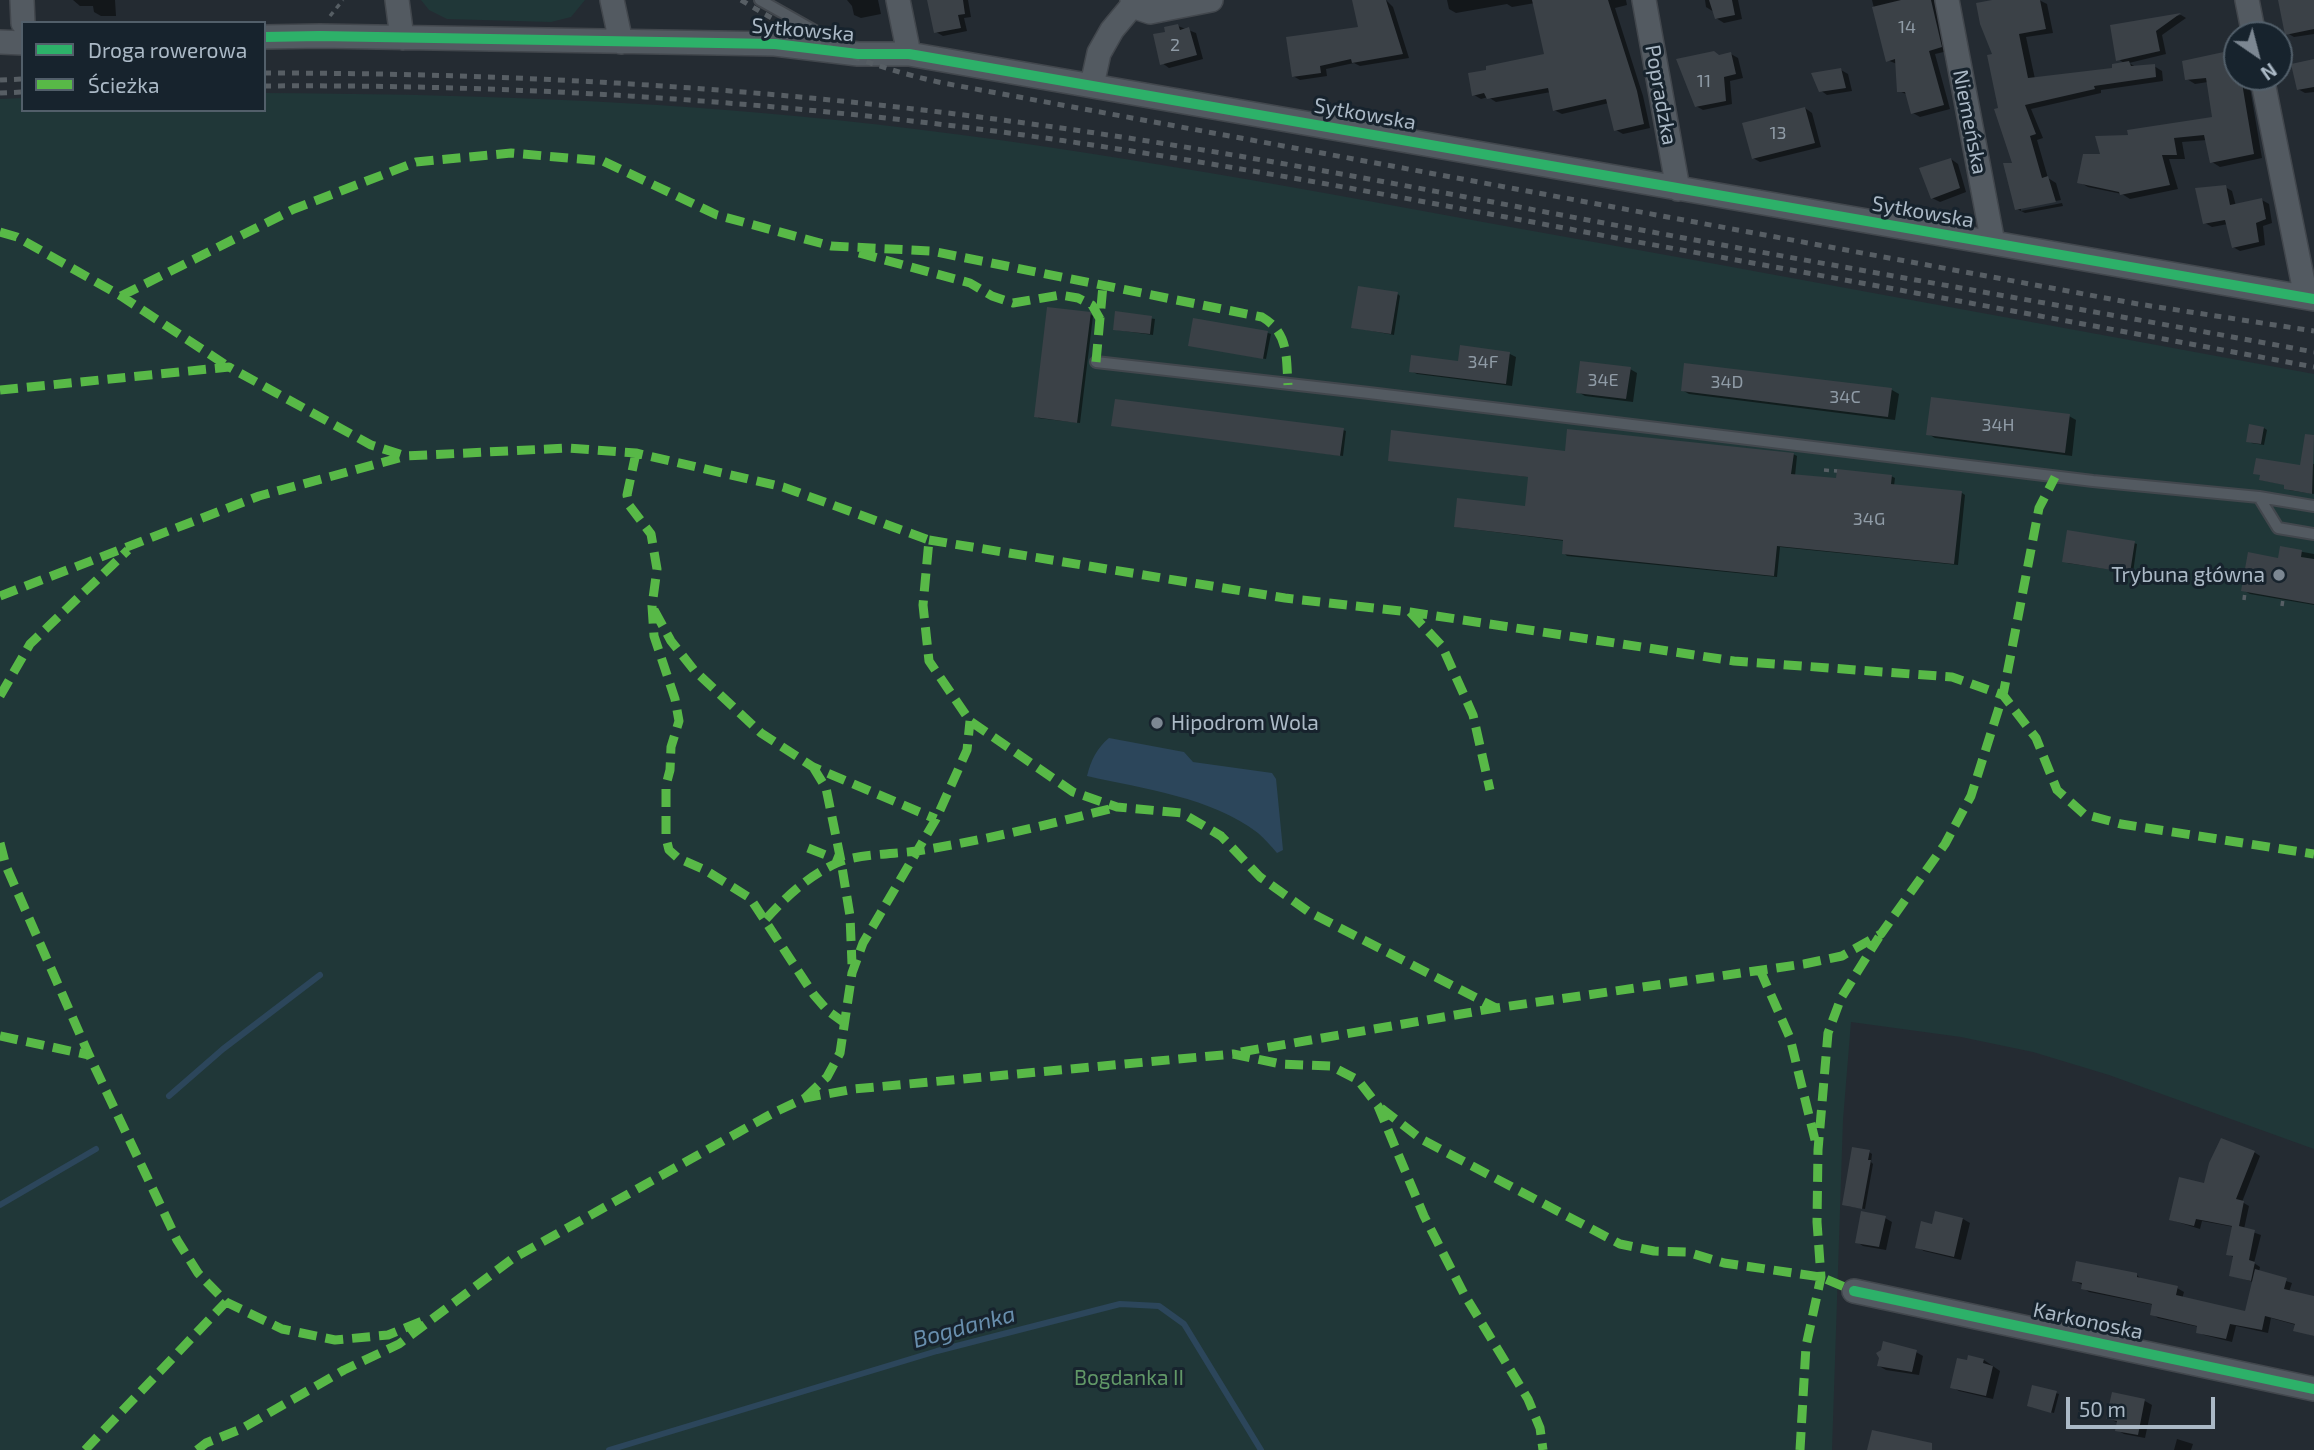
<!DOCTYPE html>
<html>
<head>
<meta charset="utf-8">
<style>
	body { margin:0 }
	#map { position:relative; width:2314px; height:1450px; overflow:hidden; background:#242b32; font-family:"Exo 2",sans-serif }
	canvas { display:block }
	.legend { position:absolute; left:21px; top:21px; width:245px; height:91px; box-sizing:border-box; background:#17232d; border:2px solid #525f6a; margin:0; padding:9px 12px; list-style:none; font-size:21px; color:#abb9c6 }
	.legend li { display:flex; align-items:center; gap:14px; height:35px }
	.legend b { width:35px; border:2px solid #525f6a }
	.north { position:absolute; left:2223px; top:21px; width:70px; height:70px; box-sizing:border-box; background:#17232d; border:2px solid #525f6a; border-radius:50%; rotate:145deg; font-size:19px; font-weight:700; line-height:28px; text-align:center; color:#abb9c6 }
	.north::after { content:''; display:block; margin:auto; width:24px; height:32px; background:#7c8792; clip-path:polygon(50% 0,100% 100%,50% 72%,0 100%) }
	.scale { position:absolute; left:2066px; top:1397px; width:149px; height:32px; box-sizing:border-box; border:4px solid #abb9c6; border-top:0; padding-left:9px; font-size:21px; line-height:24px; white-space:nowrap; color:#abb9c6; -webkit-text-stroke:5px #17232d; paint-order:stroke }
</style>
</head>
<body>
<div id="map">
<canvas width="2314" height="1450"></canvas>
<ul class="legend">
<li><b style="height:9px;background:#2db169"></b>Droga rowerowa</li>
<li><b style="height:9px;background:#58b947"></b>Ścieżka</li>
</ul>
<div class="north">N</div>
<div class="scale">50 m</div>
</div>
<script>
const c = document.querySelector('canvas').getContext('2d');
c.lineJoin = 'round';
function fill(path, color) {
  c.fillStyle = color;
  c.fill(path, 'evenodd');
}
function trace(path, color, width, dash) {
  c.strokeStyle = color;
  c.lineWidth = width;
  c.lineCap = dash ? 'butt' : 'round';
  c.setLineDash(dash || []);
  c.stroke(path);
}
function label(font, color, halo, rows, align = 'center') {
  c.font = font + ' "Exo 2",sans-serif';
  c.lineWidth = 6;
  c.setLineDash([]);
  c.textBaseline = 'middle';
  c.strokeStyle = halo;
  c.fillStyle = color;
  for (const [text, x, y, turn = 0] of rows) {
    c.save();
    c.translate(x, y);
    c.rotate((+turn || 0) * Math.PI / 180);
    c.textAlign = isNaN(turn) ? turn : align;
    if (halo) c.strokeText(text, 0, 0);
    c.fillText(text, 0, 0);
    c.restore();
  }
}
fill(new Path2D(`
	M 421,0 L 585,0 L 571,17 L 551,22 L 447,19 L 429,10 Z
	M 264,93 C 455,94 647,100 836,120 C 1057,143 1276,184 1494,224 C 1768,273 2041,324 2314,374 L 2314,1149 L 2109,1075 L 2033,1052 L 1961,1037 L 1851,1022 L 1843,1120 L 1832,1450 L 0,1450 L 0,99 L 23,98 L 23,110 L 264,110 Z`), '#203738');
fill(new Path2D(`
	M 1109,738 L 1184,752 L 1193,762 L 1272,773 L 1276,779 L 1283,850 L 1277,853 C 1271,846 1265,839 1258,833 C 1211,797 1144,789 1087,776 C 1091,760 1097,748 1109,738 Z`), '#2c465b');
fill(new Path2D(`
	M 73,0 L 115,0 L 116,16 L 101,16 L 94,12 L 93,6 L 80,6 Z
	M 847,0 L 878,0 L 881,14 L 861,18 L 854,15 L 852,6 Z
	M 929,0 L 968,0 L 971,17 L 964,18 L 967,31 L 943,36 L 936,32 Z
	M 1354,0 L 1386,0 L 1393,7 L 1409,58 L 1360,66 L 1354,63 L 1326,69 L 1327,76 L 1300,80 L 1293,76 L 1360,28 Z
	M 1447,0 L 1626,0 L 1627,5 L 1615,8 L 1643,96 L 1650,128 L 1623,134 L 1616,130 L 1609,103 L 1562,114 L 1554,110 L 1551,92 L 1496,102 L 1488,97 L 1481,99 L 1474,95 L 1547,55 L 1535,3 L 1512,7 L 1507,4 L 1456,13 L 1449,9 Z
	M 1705,0 L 1738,0 L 1742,19 L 1724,23 L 1716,18 L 1714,12 L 1706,7 Z
	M 1872,0 L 1936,0 L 1948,51 L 1935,54 L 1950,109 L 1920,117 L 1913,113 L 1908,95 L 1899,91 L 1897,64 L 1887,60 Z
	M 2001,0 L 2039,0 L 2047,4 L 2053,33 L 2026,37 L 2035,79 L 2114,69 L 2124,63 L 2118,59 L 2112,27 L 2181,15 L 2186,18 L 2162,35 L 2166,54 L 2129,63 L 2138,68 L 2154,66 L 2162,71 L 2163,81 L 2101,90 L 2101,93 L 2031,109 L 2043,138 L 2037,140 L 2048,178 L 2056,183 L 2061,200 L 2021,207 L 2021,211 L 2062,203 L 2063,206 L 2025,213 L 2017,209 L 2015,164 L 2000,109 L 1994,55 Z
	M 2280,0 L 2314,0 L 2314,34 L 2294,37 L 2287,33 Z
	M 1178,26 L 1196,33 L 1203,59 L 1169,68 L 1162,63 L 1166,33 Z
	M 2233,52 L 2237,54 L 2237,77 L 2248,77 L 2249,82 L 2262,158 L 2220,167 L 2212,162 L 2207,140 L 2182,142 L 2185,159 L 2169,159 L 2178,189 L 2130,199 L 2122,194 L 2088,187 L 2079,182 L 2102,156 L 2130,136 L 2214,118 L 2208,82 L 2195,84 L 2187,79 Z
	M 1731,54 L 1738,58 L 1743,78 L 1730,81 L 1732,104 L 1703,110 L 1696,106 L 1721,57 Z
	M 2314,61 L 2314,92 L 2305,93 L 2298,89 Z
	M 1841,70 L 1848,74 L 1852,91 L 1827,95 L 1820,90 Z
	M 1805,108 L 1812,113 L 1821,147 L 1760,162 L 1753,158 Z
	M 1951,159 L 1958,164 L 1966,192 L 1940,202 L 1932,198 Z
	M 2225,187 L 2232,191 L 2236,206 L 2262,200 L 2269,204 L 2272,223 L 2263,226 L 2265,245 L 2240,251 L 2233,247 L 2228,224 L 2212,227 L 2205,223 Z
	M 1398,294 L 1400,296 L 1394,335 L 1356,328 Z
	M 1117,313 L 1155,319 L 1153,335 L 1117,330 Z
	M 1090,314 L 1093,316 L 1080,423 L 1038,418 Z
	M 1195,320 L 1268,333 L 1271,334 L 1266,359 L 1193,346 Z
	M 1510,354 L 1516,357 L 1512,386 L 1417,374 L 1411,371 Z
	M 1630,369 L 1637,373 L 1633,402 L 1585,396 L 1578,392 Z
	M 1682,390 L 1892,390 L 1899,394 L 1895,420 L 1689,394 Z
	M 2069,416 L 2076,420 L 2072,456 L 1935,438 L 1928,434 Z
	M 1113,425 L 1343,430 L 1346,431 L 1343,456 Z
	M 2264,428 L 2267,430 L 2264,445 L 2251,443 Z
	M 1566,453 L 1793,454 L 1797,456 L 1795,476 L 1838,480 L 1891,476 L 1895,478 L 1894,486 L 1962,493 L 1965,495 L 1958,565 L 1780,547 L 1777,577 L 1567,556 L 1564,553 L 1565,541 L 1456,527 L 1527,508 L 1529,477 L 1390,460 Z
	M 2302,463 L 2314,464 L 2314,494 L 2289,490 L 2286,485 L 2261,480 L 2302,467 Z
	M 2134,543 L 2137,544 L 2133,573 L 2067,563 Z
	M 2281,548 L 2314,554 L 2314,605 L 2250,594 L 2243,590 L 2279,560 Z
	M 1869,1152 L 1872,1154 L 1871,1162 L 1873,1164 L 1865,1209 L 1847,1206 L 1844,1204 Z
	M 2254,1152 L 2260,1156 L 2242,1202 L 2249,1206 L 2244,1229 L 2261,1235 L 2254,1263 L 2260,1267 L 2259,1272 L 2292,1283 L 2289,1292 L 2314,1299 L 2314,1336 L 2295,1330 L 2296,1325 L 2271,1318 L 2268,1333 L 2236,1326 L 2232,1342 L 2204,1335 L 2198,1332 L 2199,1327 L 2158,1318 L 2152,1314 L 2154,1305 L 2089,1292 L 2083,1288 L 2083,1285 L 2074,1281 L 2137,1275 L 2142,1280 L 2177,1288 L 2184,1292 L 2182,1299 L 2246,1313 L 2253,1282 L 2231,1275 L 2233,1257 L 2228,1254 L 2234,1227 L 2202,1221 L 2200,1229 L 2171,1220 L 2206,1185 Z
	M 1885,1218 L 1892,1222 L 1886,1250 L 1863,1246 L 1857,1242 Z
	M 1963,1219 L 1970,1223 L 1961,1260 L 1924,1251 L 1917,1247 L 1934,1226 Z
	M 1916,1352 L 1923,1356 L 1919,1375 L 1886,1370 L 1879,1366 Z
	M 1969,1357 L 1984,1360 L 2000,1371 L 1993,1399 L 1959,1391 L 1952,1387 Z
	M 2056,1393 L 2059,1394 L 2054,1413 L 2031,1407 Z
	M 2145,1401 L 2152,1405 L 2145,1438 L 2124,1434 L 2117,1430 L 2118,1423 L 2108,1418 Z
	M 2177,1439 L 2193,1444 L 2191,1450 L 2174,1450 Z`), '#0007');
trace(new Path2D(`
	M 169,1096 L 223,1049 L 320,975
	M 0,1205 L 96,1149
	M 609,1450 L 937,1351 L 1120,1304 L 1159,1306 L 1184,1324 L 1261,1450`), '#2c465b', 6);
fill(new Path2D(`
	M 927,0 L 963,0 L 965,14 L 958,15 L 961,28 L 934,33 Z
	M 1352,0 L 1386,0 L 1403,54 L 1352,63 L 1351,59 L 1320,66 L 1321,73 L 1292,77 L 1286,37 L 1358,27 Z
	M 1532,0 L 1608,0 L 1637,91 L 1644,124 L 1614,131 L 1606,99 L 1553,111 L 1548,88 L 1487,99 L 1484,93 L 1472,96 L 1468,73 L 1486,70 L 1486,66 L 1544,54 Z
	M 1709,0 L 1732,0 L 1735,15 L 1715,19 Z
	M 1901,0 L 1931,0 L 1942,47 L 1929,51 L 1944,105 L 1911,114 L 1905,92 L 1897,92 L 1895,59 L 1886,62 L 1872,7 Z
	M 1992,0 L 2040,0 L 2046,29 L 2019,34 L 2028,78 L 2112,68 L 2112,64 L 2129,61 L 2131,66 L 2155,64 L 2156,77 L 2094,86 L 2095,89 L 2025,105 L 2036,134 L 2030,136 L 2042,178 L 2048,176 L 2056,202 L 2015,210 L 2003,163 L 2012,163 L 1994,109 L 1998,108 L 1987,55 L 1992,54 L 1980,24 L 1976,3 Z
	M 2278,0 L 2314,0 L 2314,29 L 2285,35 Z
	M 2181,13 L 2156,31 L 2160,51 L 2116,61 L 2110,25 Z
	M 1178,24 L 1180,30 L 1189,27 L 1197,55 L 1160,65 L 1153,34 L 1165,32 L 1164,27 Z
	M 2233,50 L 2237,62 L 2237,77 L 2241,77 L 2254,154 L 2210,163 L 2204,135 L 2174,138 L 2177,155 L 2162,155 L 2170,185 L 2120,195 L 2119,192 L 2077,183 L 2083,154 L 2100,154 L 2095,136 L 2128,135 L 2127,130 L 2212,117 L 2206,78 L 2185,80 L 2182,61 Z
	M 1714,51 L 1719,55 L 1731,52 L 1736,74 L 1724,77 L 1726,101 L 1695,107 L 1676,59 Z
	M 2314,59 L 2314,87 L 2297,90 L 2291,64 Z
	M 1841,68 L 1846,88 L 1819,92 L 1811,73 Z
	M 1805,107 L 1815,143 L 1752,159 L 1742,123 Z
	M 1951,158 L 1960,188 L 1931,199 L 1919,168 Z
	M 2226,185 L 2230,205 L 2262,198 L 2266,219 L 2256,223 L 2259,242 L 2232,248 L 2225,220 L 2203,224 L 2195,188 Z
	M 1358,286 L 1398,292 L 1391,334 L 1351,328 Z
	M 1047,307 L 1091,312 L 1077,423 L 1034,417 Z
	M 1115,311 L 1152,316 L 1150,334 L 1113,330 Z
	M 1193,318 L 1268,331 L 1263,359 L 1188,346 Z
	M 1460,345 L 1510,352 L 1506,384 L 1409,372 L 1411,355 L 1458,361 Z
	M 1580,361 L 1631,367 L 1626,399 L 1576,393 Z
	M 1684,363 L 1892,388 L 1888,417 L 1681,391 Z
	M 1931,397 L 2070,414 L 2065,453 L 1926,435 Z
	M 1115,399 L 1344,428 L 1340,456 L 1111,426 Z
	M 2249,424 L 2264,427 L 2261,444 L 2246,442 Z
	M 1567,429 L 1794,453 L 1791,474 L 1836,478 L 1837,469 L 1892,475 L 1891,484 L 1962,491 L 1954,564 L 1777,546 L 1774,576 L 1562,554 L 1563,540 L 1454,527 L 1457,498 L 1525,506 L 1528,477 L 1388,461 L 1391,430 L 1565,451 Z
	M 2305,434 L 2314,435 L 2312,494 L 2284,489 L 2284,485 L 2259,480 L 2260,475 L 2253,474 L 2256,458 L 2300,465 Z
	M 2067,530 L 2135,541 L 2130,573 L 2062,562 Z
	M 2280,546 L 2302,550 L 2301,557 L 2314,559 L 2314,604 L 2241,591 L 2248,552 L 2278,558 Z
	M 2221,1138 L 2255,1151 L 2236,1199 L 2244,1201 L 2239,1226 L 2255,1230 L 2249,1260 L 2255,1262 L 2251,1281 L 2229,1276 L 2233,1256 L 2226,1255 L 2232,1226 L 2196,1219 L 2194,1226 L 2169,1220 L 2179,1177 L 2204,1183 L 2209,1163 Z
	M 1852,1147 L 1870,1150 L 1868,1160 L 1871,1160 L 1862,1209 L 1842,1205 Z
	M 1861,1211 L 1886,1216 L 1879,1247 L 1855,1243 Z
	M 1935,1211 L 1963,1218 L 1954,1257 L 1915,1248 L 1921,1221 L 1932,1224 Z
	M 2076,1261 L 2137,1273 L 2137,1277 L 2178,1286 L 2176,1295 L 2245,1311 L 2255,1269 L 2287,1278 L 2284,1289 L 2314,1296 L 2314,1336 L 2293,1331 L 2295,1324 L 2265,1316 L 2262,1330 L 2230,1324 L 2226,1339 L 2196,1333 L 2197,1326 L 2150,1315 L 2152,1304 L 2081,1289 L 2082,1283 L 2072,1281 Z
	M 1883,1341 L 1917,1350 L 1912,1372 L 1877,1366 L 1879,1358 L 1876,1353 L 1881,1350 Z
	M 1968,1355 L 1984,1359 L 1983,1363 L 1993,1366 L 1986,1396 L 1950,1388 L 1957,1358 L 1967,1360 Z
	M 2032,1385 L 2057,1391 L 2051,1413 L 2027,1406 Z
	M 2112,1392 L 2145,1399 L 2138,1435 L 2115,1431 L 2117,1421 L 2106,1419 Z
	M 1872,1430 L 1932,1443 L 1932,1450 L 1867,1450 Z`), '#3b4147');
const lane = new Path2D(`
	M 760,0 L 840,45
	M 1096,362 L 1369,393 L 2093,481 L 2259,497 L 2314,506
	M 2259,497 L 2278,528 L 2314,534`);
const street = new Path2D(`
	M 22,0 L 23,23
	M 397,0 L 402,38
	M 612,0 L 621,42
	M 898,0 L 909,54
	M 1644,0 L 1678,189
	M 1947,0 L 1993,243
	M 2247,0 L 2254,35
	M 1132,6 L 1150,12 L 1211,0
	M 264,37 L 320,36 L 775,44 L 858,54 L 909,54 L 2314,299
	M 0,42 L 23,43
	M 2262,77 L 2306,297
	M 1092,85 L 1099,53 L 1112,30 L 1132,6 L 1132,0
	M 1854,1291 L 2314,1389`);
trace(lane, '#42474d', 14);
trace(street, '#42474d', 26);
trace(new Path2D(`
	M 330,16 L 343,0
	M 1824,470 L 1837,471
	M 2244,600 L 2245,592
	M 2282,606 L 2283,599`), '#565e64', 3.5, [5, 5]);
trace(lane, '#535a61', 10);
trace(street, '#535a61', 23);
trace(new Path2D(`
	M 741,0 C 808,41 865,66 943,83 L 2138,304 L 2314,331
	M 264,73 C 511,73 757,87 1002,120 C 1225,149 1447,194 1668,235 C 1884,275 2099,312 2314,352
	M 0,80 L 23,79
	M 264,86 C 511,84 757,100 1002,132 C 1215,161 1426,202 1638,242 C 1863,283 2089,325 2314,367
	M 0,93 L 23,92`), '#575e64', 5, [7, 7]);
trace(new Path2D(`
	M 0,232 L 17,237 L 121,296 L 229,367
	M 859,253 L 970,283 L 992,296 L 1013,303 L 1060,295 L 1078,298 L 1092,305 L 1100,319
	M 121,296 L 294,209 L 416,162 L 511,153 L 603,161 L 717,215 L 831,246 L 931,251 L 1262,317 C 1289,333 1286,356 1288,385
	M 1096,362 L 1103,285
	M 0,390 L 229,367 L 371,445 L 406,456 L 568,448 L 636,453 L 783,487 L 929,540 L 923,605 L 929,661 L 970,721 L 1073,792 L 1117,807 L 1182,813 L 1221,836 L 1260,877 L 1309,912 L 1496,1008 L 1804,964 L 1842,956 L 1881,934 L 1945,844 L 1971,796 L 2003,695 L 2039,508 L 2055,477
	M 636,453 L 627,495 L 629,505 L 651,534 L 657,569 L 652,606 L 654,636 L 675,699 L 679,721 L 671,747 L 670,770 L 666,785 L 666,838 L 669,850 L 678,858 L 705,870 L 750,898 L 814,995 L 828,1011 L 846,1024
	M 929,540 L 1285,598 L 1410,612 L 1734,661 L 1952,677 L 2003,695 L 2036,738 L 2057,790 L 2084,814 L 2121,824 L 2314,854
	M 0,596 L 259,496 L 406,456
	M 654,610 L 671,641 L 694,670 L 761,733 L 813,767 L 936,819
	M 1410,612 L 1442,646 L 1473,715 L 1490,790
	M 0,696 L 30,644 L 128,550
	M 813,767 L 826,788 L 841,861 L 850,916 L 852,964
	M 0,843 L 6,866 L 89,1055 L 177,1240 L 198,1273 L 226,1302 L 282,1329 L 335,1340 L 388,1335 L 422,1321
	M 808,848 L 841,861
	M 766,919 C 787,896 808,876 837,863 C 856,854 895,854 917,851 C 985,840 1051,824 1117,807
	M 1760,970 L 1790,1038 L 1815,1140
	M 0,1036 L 89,1055
	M 1241,1052 L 1496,1008
	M 805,1098 L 827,1077 L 840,1053 L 852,973 L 863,943 L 936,819 L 967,750 L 970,721
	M 1381,1108 L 1421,1139 L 1620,1244 L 1654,1251 L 1687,1252 L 1724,1263 L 1821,1277 L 1854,1291
	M 85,1450 L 226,1302
	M 197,1450 L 206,1443 L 241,1429 L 344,1370 L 399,1344 L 512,1259 L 773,1113 L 805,1098 L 854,1089 L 1233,1054 L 1281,1064 L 1331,1066 L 1358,1080 L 1378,1106 L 1424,1216 L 1464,1294 L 1528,1399 L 1540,1428 L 1543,1450
	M 1800,1450 L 1806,1346 L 1821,1277 L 1817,1222 L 1818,1150 L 1828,1033 L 1841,998 L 1879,937`), '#58b947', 9, [18, 9]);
trace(new Path2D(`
	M 264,37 L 320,36 L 775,44 L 858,54 L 909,54 L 2314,299
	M 1854,1291 L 2314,1389`), '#2db169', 10);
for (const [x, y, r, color] of [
	[2279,575,7,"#7c8792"],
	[1157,723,7,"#7c8792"]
]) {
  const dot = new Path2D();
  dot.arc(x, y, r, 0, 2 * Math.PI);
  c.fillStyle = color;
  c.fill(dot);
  trace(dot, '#17232d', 2.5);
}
label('18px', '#8f9ba6', null, [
	["14",1907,27],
	["2",1175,45],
	["11",1704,81],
	["13",1778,133],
	["34F",1483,362],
	["34E",1603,380],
	["34D",1727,382],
	["34C",1845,397],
	["34H",1998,425],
	["34G",1869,519]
]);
label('21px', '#abb9c6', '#17232d', [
	["Sytkowska",803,30,5],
	["Popradzka",1661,95,80],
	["Sytkowska",1365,114,10],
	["Niemeńska",1970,122,79],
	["Sytkowska",1923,212,10],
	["Karkonoska",2088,1321,12]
]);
label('21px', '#abb9c6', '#17232d', [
	["Trybuna główna",2265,575],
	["Hipodrom Wola",1171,723,"left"]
], 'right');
label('21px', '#619867', '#17232d', [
	["Bogdanka II",1129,1378]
]);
label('italic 23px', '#688ead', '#17232d', [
	["Bogdanka",964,1327,-15]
]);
</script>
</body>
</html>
